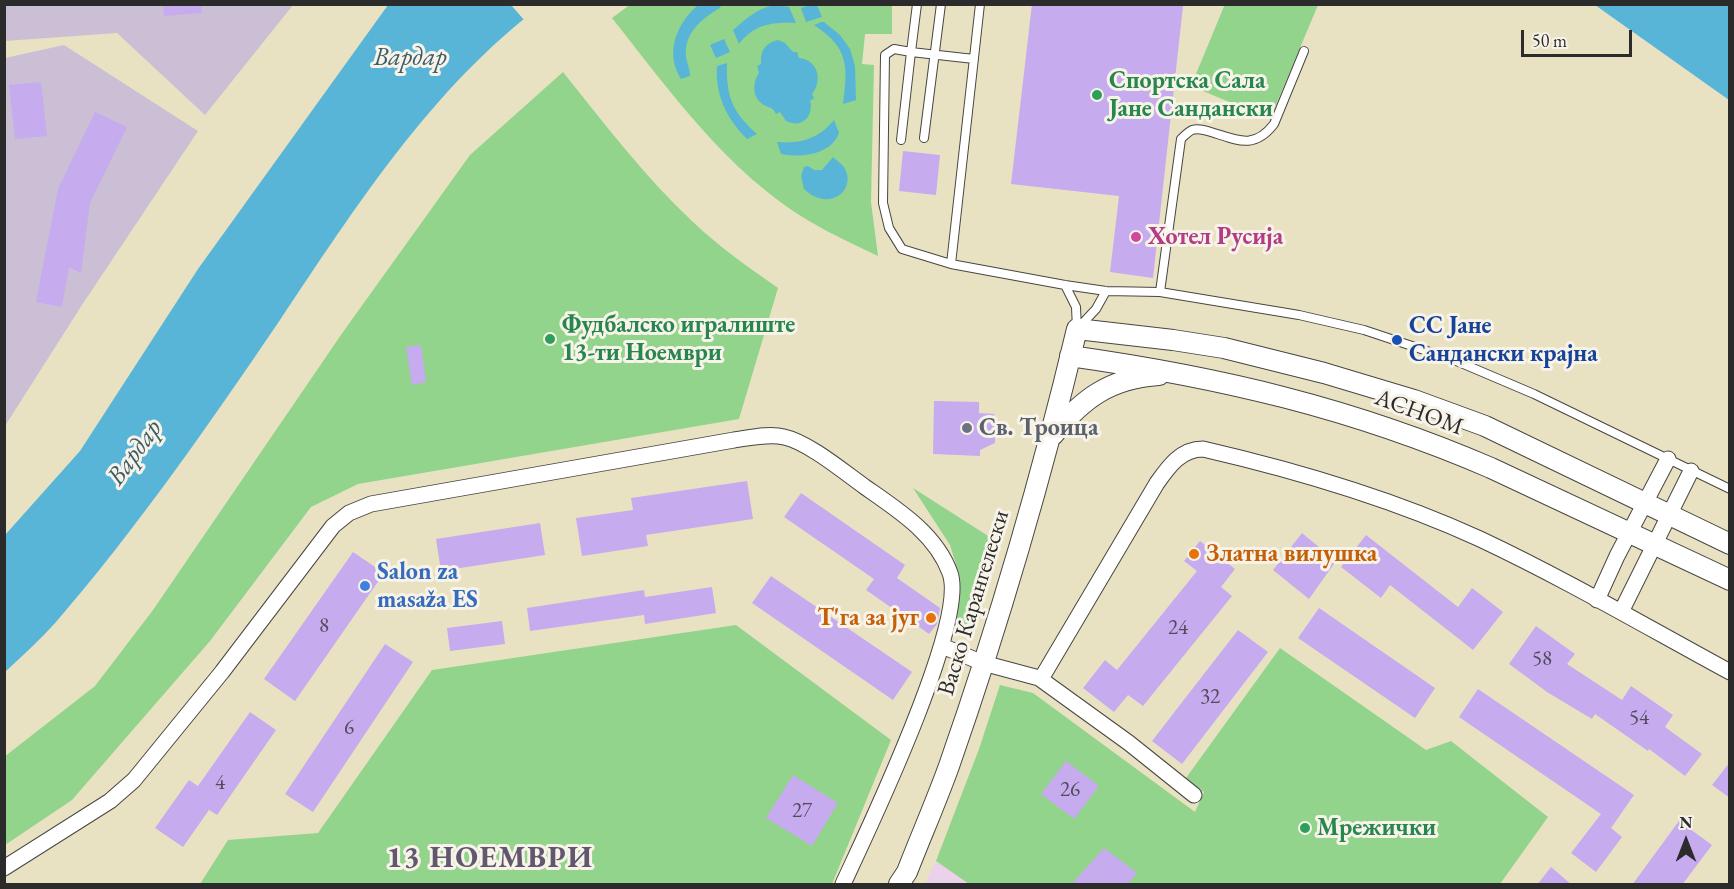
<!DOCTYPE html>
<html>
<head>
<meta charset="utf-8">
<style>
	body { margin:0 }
	#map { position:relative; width:1734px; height:889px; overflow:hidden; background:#e9e2c2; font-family:"EB Garamond",serif }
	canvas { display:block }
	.frame { position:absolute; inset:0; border:6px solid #2b2b2b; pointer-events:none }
	.north { position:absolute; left:1656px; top:811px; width:60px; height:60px; -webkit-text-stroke:4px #f7f3e8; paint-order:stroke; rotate:0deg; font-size:16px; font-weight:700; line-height:24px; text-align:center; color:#2b2b2b }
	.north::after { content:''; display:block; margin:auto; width:21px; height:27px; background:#2b2b2b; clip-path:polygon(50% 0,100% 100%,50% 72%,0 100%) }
	.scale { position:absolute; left:1521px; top:30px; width:111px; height:27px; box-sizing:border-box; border:3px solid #2b2b2b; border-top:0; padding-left:8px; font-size:18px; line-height:21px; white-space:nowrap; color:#2b2b2b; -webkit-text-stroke:4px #f7f3e8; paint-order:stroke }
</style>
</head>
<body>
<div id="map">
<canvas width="1734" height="889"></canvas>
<div class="frame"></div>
<div class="north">N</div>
<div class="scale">50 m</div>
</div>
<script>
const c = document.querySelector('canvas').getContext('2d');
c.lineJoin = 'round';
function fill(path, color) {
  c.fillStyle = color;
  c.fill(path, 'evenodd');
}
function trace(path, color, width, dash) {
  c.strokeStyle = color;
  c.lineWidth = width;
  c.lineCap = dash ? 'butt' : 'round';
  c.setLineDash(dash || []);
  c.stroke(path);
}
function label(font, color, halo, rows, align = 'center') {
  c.font = font + ' "EB Garamond",serif';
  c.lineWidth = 6;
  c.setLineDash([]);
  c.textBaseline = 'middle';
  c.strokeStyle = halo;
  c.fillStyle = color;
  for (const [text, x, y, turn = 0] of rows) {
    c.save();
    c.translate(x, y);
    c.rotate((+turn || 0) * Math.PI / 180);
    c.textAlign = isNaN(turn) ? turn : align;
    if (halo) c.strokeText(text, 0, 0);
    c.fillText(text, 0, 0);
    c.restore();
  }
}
fill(new Path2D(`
	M 936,861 L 969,884 L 925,884 Z`), '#ecd1ea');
fill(new Path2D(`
	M 5,5 L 293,5 L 205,115 L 117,33 L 5,41 Z
	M 64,45 L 198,131 L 82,305 L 5,426 L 5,58 Z`), '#cbbfd5');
fill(new Path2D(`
	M 631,4 L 892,5 L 892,34 L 865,34 L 862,64 L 874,65 L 871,202 L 878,256 C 855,245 831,234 809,221 C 727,172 670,91 612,18 Z
	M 1225,4 L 1318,5 L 1270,119 L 1191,86 Z
	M 563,72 C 604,123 644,176 692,221 C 718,246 748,267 778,288 L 739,419 L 358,484 L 311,507 L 210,641 L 72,800 L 5,845 L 4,757 L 95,686 L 153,610 L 343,332 L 470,155 Z
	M 913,488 L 996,541 L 966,631 L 954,629 L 960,578 L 950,545 Z
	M 736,625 L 891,740 L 832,884 L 200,884 L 228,840 L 318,833 L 432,670 Z
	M 1280,648 L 1426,750 L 1451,741 L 1548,817 L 1500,884 L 969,884 L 936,861 L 979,749 L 1000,685 L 1033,693 L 1195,812 L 1204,792 L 1186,778 Z`), '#92d48b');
fill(new Path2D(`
	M 699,4 L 721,5 L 720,8 C 701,19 684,33 686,57 C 687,63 690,69 690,76 L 681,79 C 664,52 677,23 699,4 Z
	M 388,5 L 542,5 C 432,87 355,208 280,320 C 210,423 138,527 56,622 C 40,640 22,656 5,672 L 5,535 L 80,451 L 198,269 Z
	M 774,5 L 789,7 L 796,23 C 772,22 755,24 739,44 L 733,30 C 746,19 756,9 774,5 Z
	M 810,5 L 817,5 L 822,17 L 806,22 L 801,8 Z
	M 1595,5 L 1729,5 L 1729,100 Z
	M 821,22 L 824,22 L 840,35 L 850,49 L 855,66 L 856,100 L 843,104 C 848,66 849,48 814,25 Z
	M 724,39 L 730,52 L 716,58 L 710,45 Z
	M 778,40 L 785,43 L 793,52 L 797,52 L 799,58 C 818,60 823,80 812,94 L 814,98 L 810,101 C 814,116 802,129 786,121 L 780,112 L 776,114 C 772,106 771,109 764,105 C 752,98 752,83 759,73 L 757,66 L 761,64 C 760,51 765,43 778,40 Z
	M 727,63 C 726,96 732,112 757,134 L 747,139 C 726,118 715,94 717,66 Z
	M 834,120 L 839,133 C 831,155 801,158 781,154 L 777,142 C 801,144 818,139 834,120 Z
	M 833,157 C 836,160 841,163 844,167 C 858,190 829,213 804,189 L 801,176 L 804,167 L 808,166 L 814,170 L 822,170 Z`), '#59b5d7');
fill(new Path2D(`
	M 545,4 L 525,21 L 511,5 L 511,4 Z`), '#e9e2c2');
fill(new Path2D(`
	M 163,4 L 201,4 L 202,13 L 164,16 Z
	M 1032,4 L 1167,4 L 1183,6 L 1153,278 L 1110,272 L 1119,196 L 1011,184 Z
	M 41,82 L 47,136 L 15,139 L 9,85 Z
	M 95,112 L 127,127 L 90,203 L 81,273 L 69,267 L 62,307 L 36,302 L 58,189 Z
	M 903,151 L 940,155 L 936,195 L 899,191 Z
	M 421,345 L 426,382 L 412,385 L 406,347 Z
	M 934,401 L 979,402 L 979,413 L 994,414 L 996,422 L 1000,423 L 1000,434 L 995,436 L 995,443 L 980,450 L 980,456 L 933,454 Z
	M 747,481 L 753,519 L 646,535 L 648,546 L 582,556 L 576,518 L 633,510 L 631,498 Z
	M 801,493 L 905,565 L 897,578 L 940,608 L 937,624 L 929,634 L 866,590 L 874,579 L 784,517 Z
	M 540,523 L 545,555 L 441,571 L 436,539 Z
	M 1302,533 L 1336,561 L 1309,599 L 1273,570 Z
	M 1366,535 L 1458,607 L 1472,588 L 1503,612 L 1473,650 L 1390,585 L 1381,598 L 1341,567 Z
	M 1200,541 L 1235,569 L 1221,587 L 1232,596 L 1143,706 L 1128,695 L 1114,712 L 1083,688 L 1105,660 L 1117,670 L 1197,571 L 1184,561 Z
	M 353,552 L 384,573 L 295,701 L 264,679 Z
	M 771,576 L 912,672 L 893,700 L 752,603 Z
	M 712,587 L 716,613 L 645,624 L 644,615 L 530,631 L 527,608 L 644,590 L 645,597 Z
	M 1319,608 L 1435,688 L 1415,718 L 1298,638 Z
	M 502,621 L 505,644 L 450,651 L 447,628 Z
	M 1536,626 L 1575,654 L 1567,664 L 1622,700 L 1631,686 L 1673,715 L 1665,727 L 1702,754 L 1685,776 L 1649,749 L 1648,751 L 1595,714 L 1592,719 L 1547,692 L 1509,664 Z
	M 1238,630 L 1268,652 L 1182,764 L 1152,741 Z
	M 385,644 L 413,662 L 313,812 L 285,794 Z
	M 1478,689 L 1634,795 L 1611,828 L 1622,837 L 1596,872 L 1571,853 L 1601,814 L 1459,717 Z
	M 250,712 L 276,730 L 217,815 L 209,810 L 183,847 L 155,828 L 189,780 L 198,786 Z
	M 1066,761 L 1099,786 L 1074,819 L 1041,794 Z
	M 1730,762 L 1730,798 L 1712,785 Z
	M 793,775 L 838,803 L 812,846 L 766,818 Z
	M 1679,821 L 1712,845 L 1682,885 L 1632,885 Z
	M 1104,848 L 1137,873 L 1127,885 L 1071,885 Z
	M 1551,867 L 1572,885 L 1537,885 Z`), '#c6abef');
const service = new Path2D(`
	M 917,4 L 911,52 L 894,49 L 885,55 L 883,203 L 889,228 L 902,249 L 951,264 L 1065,285 L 1106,291 L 1160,292 L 1299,315 L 1364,330 L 1454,360 L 1534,394 L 1730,489
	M 924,138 L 941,4
	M 901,140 L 911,52 L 974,59
	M 951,264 L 980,4
	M 1065,285 L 1076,307 L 1077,329
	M 1160,292 L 1181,139 C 1184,136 1188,132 1192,130 C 1198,128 1205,130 1211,132 C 1237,140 1254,150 1274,124 L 1304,51
	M 1080,326 L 1096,309 L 1106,291`);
const minor = new Path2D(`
	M 1597,600 L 1617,556 L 1668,459
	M 1621,612 L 1691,471
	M 942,646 L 983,663 L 1039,678 L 1129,743 L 1194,795
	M 1041,679 L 1157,483 C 1169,466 1181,449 1203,449 C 1294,470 1395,500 1480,539 C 1565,579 1647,627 1730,672
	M 4,868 L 110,801 L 134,780 L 222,672 L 333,526 L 349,513 L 371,504 L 734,440 C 749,438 769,433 784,437 C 808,442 844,472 865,487 C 898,510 936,534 950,573 C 968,622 868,830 843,884`);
const tertiary = new Path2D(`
	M 1070,356 C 1219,377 1352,408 1491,468 L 1730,580
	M 1053,435 C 1082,399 1110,378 1159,375
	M 899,884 L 907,872 C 921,836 936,802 949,766 C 999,623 1042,476 1077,329 L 1173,340 L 1224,348 L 1324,373 L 1414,400 L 1485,426 L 1730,544`);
trace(service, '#484642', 10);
trace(minor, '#484642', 17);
trace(tertiary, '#484642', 22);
trace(service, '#fff', 8);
trace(minor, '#fff', 15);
trace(tertiary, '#fff', 20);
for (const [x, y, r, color] of [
	[1097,95,6,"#2e9e5b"],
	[1136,237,6,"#d1479c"],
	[550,339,6,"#2e9e5b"],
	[1397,340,6,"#1a4fb4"],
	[967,428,6,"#6b7280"],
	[1194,554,6,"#e8710a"],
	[365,586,6,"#3f7fe0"],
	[931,618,6,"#e8710a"],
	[1305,828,6,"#2e9e5b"]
]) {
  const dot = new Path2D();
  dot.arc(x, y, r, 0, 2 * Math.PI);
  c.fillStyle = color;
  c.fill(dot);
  trace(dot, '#f7f3e8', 2);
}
label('21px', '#524b5c', null, [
	["8",324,626],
	["24",1178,628],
	["58",1542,659],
	["32",1210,697],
	["54",1639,718],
	["6",349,728],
	["4",220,783],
	["26",1070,790],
	["27",802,811]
]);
label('bold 24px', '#27864d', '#f7f3e8', [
	["Спортска Сала",1109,81],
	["Јане Сандански",1109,109],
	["Фудбалско игралиште",562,325],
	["13-ти Ноември",562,353],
	["Мрежички",1317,828]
], 'left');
label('bold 24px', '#b23c85', '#f7f3e8', [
	["Хотел Русија",1148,237]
], 'left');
label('bold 24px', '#164399', '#f7f3e8', [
	["СС Јане",1409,326],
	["Сандански крајна",1409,354]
], 'left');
label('24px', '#2b2b2b', '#f7f3e8', [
	["АСНОМ",1419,413,20],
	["Васко Карангелески",974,603,-73]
]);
label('bold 24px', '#5b616d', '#f7f3e8', [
	["Св. Троица",979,428]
], 'left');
label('bold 24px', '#c56008', '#f7f3e8', [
	["Златна вилушка",1206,554],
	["Т'га за југ",919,618,"right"]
], 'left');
label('bold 24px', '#366cbe', '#f7f3e8', [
	["Salon za",377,572],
	["masaža ES",377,600]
], 'left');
label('italic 26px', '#3b5b67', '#f7f3e8', [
	["Вардар",410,58],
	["Вардар",135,453,-54]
]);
c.letterSpacing = '1.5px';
label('bold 30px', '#615870', '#f7f3e8', [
	["13 НОЕМВРИ",490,859]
]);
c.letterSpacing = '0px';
</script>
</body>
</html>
